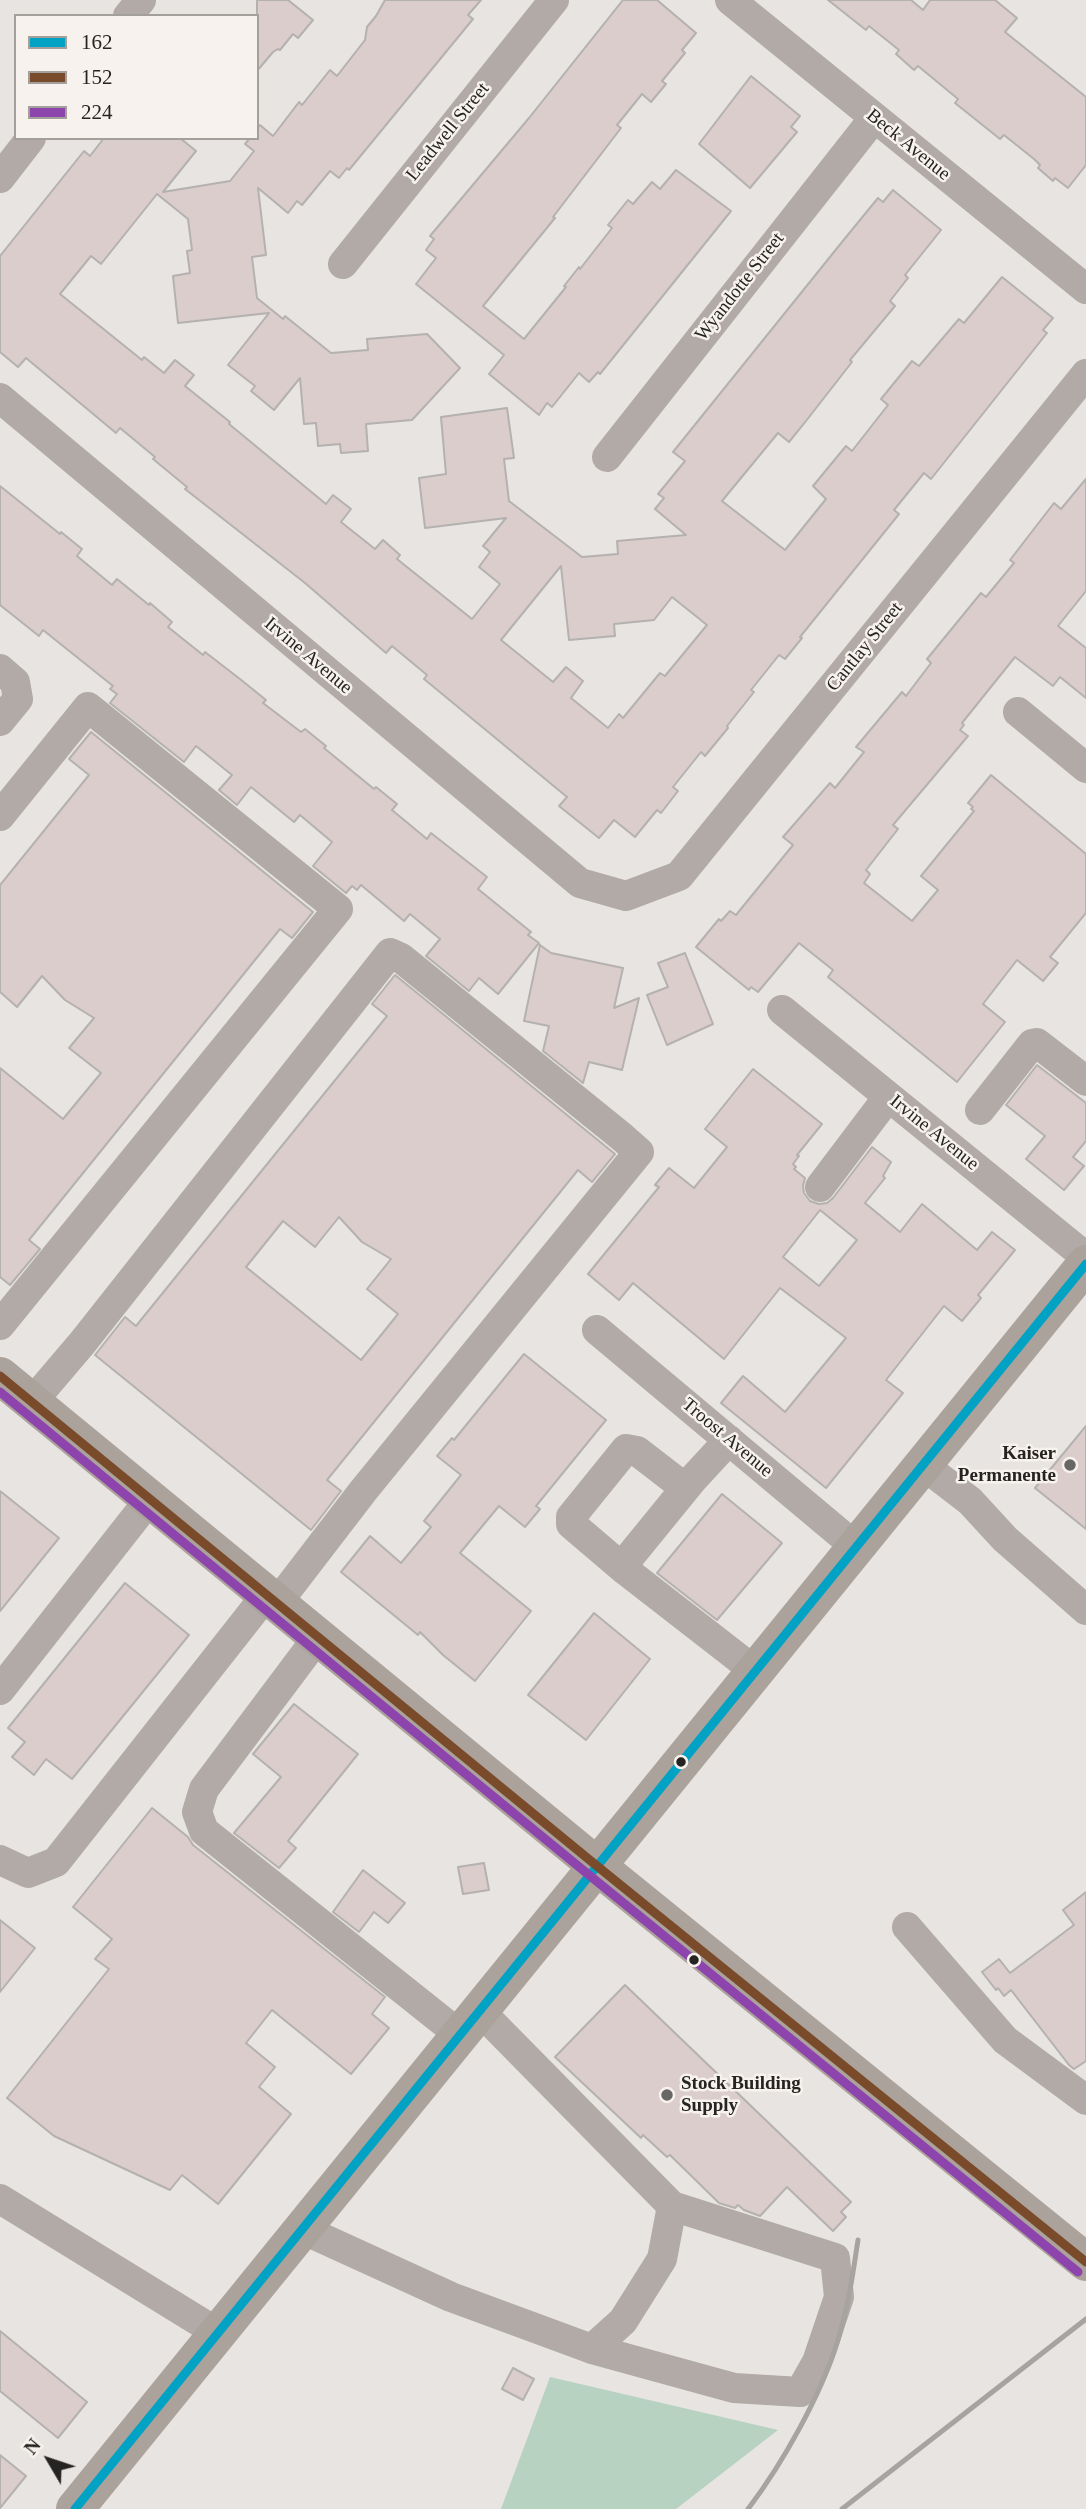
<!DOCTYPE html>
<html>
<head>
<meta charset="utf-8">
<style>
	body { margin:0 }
	#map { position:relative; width:1086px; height:2509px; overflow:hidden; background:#e7e4e1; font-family:"Times New Roman",serif }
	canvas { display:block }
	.legend { position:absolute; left:14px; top:14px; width:245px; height:126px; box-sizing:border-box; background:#f7f2ed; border:2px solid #a3a09c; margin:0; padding:9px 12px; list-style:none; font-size:21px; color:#252422 }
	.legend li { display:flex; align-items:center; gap:14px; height:35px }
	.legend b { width:35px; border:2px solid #a3a09c }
	.north { position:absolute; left:14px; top:2425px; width:70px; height:70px; -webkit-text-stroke:5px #f7f2ed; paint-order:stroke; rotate:309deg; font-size:19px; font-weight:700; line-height:28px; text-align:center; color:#252422 }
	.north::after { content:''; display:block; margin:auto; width:24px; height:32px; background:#252422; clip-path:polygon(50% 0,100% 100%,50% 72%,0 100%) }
</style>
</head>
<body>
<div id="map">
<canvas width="1086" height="2509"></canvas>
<ul class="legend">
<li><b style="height:9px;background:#02a2c5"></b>162</li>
<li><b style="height:9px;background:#7a4b2a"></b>152</li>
<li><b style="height:9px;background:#8e44ad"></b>224</li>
</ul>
<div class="north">N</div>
</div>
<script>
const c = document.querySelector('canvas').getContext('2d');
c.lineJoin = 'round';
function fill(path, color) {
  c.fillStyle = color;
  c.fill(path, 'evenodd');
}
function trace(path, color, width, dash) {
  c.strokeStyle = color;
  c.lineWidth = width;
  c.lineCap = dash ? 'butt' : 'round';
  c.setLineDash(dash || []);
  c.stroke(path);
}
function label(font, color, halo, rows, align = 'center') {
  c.font = font + ' "Times New Roman",serif';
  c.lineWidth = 5;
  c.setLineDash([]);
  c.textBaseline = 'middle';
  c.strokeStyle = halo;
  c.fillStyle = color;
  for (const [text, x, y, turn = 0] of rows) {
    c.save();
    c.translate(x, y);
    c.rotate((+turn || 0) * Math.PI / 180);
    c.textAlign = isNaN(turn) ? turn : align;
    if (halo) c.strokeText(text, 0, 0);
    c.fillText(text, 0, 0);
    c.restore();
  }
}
fill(new Path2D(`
	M 550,2377 L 778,2430 L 676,2509 L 501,2509 Z`), '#b7d2c0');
const building = new Path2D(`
	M 257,0 L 288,0 L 313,20 L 298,38 L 293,34 L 280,50 L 278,49 L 273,52 L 257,71 Z
	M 385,0 L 481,0 L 468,15 L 473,19 L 349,170 L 347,168 L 339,178 L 330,171 L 302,205 L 297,201 L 288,213 L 258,188 L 266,255 L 252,257 L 257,298 L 283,319 L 285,316 L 331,353 L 368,350 L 367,339 L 427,334 L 460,368 L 412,420 L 366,424 L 368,451 L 341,453 L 340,444 L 318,446 L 316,423 L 304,424 L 300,378 L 274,410 L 251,391 L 255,386 L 228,365 L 269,313 L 178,323 L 173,276 L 190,273 L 187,251 L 192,250 L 188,219 L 157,194 L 101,264 L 91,256 L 60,294 L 142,360 L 144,357 L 164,373 L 175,360 L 194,375 L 185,386 L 230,422 L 229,424 L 326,504 L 333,495 L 351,509 L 341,522 L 375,549 L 383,540 L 400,555 L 397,559 L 472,619 L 500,584 L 479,567 L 490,552 L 483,546 L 506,518 L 425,528 L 419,478 L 446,474 L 441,417 L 507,408 L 514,458 L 504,459 L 509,501 L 582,557 L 618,554 L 617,541 L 686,535 L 655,509 L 664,498 L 658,494 L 685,461 L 673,452 L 842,242 L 878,198 L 883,202 L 893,190 L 941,230 L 905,275 L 908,278 L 890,301 L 895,306 L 850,360 L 852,362 L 806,421 L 789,442 L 778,433 L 722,501 L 785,550 L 826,499 L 813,486 L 846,446 L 852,451 L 888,405 L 881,399 L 912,361 L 919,366 L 959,319 L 964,323 L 1002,277 L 1053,318 L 1043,330 L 1047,333 L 931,479 L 924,473 L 894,510 L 899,514 L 800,637 L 802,638 L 785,659 L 779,655 L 751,690 L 754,692 L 727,726 L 728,728 L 705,756 L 701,752 L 673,787 L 678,791 L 661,813 L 657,810 L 635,837 L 614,820 L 599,838 L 559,806 L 567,797 L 424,679 L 427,675 L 392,646 L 386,653 L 305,583 L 185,489 L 187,487 L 153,459 L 155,457 L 120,428 L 116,433 L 26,358 L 18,367 L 0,352 L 0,256 L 84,151 L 90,156 L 104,138 L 180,138 L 196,151 L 163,192 L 230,181 L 254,151 L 245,144 L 250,138 L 257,138 L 257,129 L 260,125 L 273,136 L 299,102 L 302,105 L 330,70 L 337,76 L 365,40 L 367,27 L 376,16 ZM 561,566 L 569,640 L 615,636 L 614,624 L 654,620 L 672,597 L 707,625 L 665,676 L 660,673 L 623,718 L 619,714 L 608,728 L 571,698 L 583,681 L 566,667 L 553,682 L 501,640 Z
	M 623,0 L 657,0 L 696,33 L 682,50 L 685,53 L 662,81 L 666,84 L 651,102 L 642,94 L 617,125 L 621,128 L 553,217 L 555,218 L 483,306 L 524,339 L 566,287 L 564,286 L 579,267 L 580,269 L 612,228 L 608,225 L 628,200 L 633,204 L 652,182 L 660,189 L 676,170 L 731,211 L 600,374 L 598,372 L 589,382 L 579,373 L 552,407 L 547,403 L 539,415 L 489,374 L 504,355 L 416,284 L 436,258 L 426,250 L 434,239 L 430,236 L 529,118 Z
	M 828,0 L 911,0 L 923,10 L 930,0 L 995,0 L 1017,18 L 1005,32 L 1086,97 L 1086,165 L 1068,188 L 1055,178 L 1053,181 L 1038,168 L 1040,165 L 1034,159 L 1004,135 L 1000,139 L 955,103 L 958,99 L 918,66 L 914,70 L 896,54 L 899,50 L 869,26 L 866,30 Z
	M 751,76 L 800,116 L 791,127 L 797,132 L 750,188 L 699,144 Z
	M 1086,479 L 1086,591 L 1058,626 L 1086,648 L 1086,698 L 1060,677 L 1053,686 L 1015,657 L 962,723 L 964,725 L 960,730 L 968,736 L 893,825 L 898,829 L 866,870 L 870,874 L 864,883 L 912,921 L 938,890 L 921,876 L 974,811 L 971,809 L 973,807 L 968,803 L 991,775 L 1086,854 L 1086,913 L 1050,957 L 1058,963 L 1043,981 L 1017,960 L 983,1004 L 1005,1022 L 957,1082 L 828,977 L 833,970 L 799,943 L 758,992 L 751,987 L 749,990 L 696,947 L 719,919 L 721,921 L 730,911 L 736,915 L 793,845 L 783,837 L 830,783 L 835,788 L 864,752 L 856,747 L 902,692 L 906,696 L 931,663 L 927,659 L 981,593 L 986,597 L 1014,563 L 1010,560 L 1054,503 L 1061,509 Z
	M 0,486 L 60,534 L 61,532 L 82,549 L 77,556 L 112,585 L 117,579 L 149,605 L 150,603 L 172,622 L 168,627 L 203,655 L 205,652 L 240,679 L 266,700 L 263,703 L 301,732 L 305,729 L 326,746 L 324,748 L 374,789 L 376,787 L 397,804 L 392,810 L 427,839 L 431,833 L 487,877 L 478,889 L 531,932 L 528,935 L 539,943 L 498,994 L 479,978 L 469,991 L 426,956 L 440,939 L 410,914 L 404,921 L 361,885 L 357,890 L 352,886 L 346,893 L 313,866 L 332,842 L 300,815 L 294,822 L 251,787 L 237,805 L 219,790 L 232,775 L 196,746 L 184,762 L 110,703 L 117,694 L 110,689 L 113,686 L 43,630 L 39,636 L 0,605 Z
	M 91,732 L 313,912 L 292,938 L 280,929 L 29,1240 L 40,1249 L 10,1285 L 0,1277 L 0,1068 L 63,1119 L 101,1073 L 69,1048 L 94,1018 L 65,1000 L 42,976 L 17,1007 L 0,992 L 0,885 L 89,775 L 69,759 Z
	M 540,945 L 551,953 L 623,968 L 614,1008 L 639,998 L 622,1070 L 589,1062 L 583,1083 L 543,1051 L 549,1026 L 524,1021 Z
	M 685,953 L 713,1024 L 667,1045 L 647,995 L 668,987 L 658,963 Z
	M 395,975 L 615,1154 L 592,1182 L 578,1170 L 327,1480 L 341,1491 L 311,1530 L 95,1355 L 125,1317 L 136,1326 L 387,1016 L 372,1004 ZM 339,1217 L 362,1242 L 391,1259 L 367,1289 L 398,1314 L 361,1360 L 246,1267 L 283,1221 L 315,1247 Z
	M 1037,1065 L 1086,1103 L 1086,1141 L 1073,1157 L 1084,1166 L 1064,1190 L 1026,1159 L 1045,1136 L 1006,1105 Z
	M 753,1069 L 822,1124 L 797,1155 L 799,1156 L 793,1164 L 796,1167 L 794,1169 L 805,1178 L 803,1186 L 804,1193 L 810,1201 L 819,1204 L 827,1203 L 833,1198 L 872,1147 L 891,1162 L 883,1176 L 885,1178 L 865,1203 L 900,1232 L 922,1204 L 977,1250 L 992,1232 L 1015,1250 L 978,1295 L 981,1298 L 962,1321 L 944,1306 L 886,1380 L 903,1393 L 826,1488 L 721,1403 L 743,1376 L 785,1412 L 846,1338 L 780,1288 L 724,1359 L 633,1283 L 619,1300 L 588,1274 L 659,1187 L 655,1185 L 669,1168 L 694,1188 L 727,1147 L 705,1129 ZM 820,1210 L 857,1240 L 819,1286 L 783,1257 Z
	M 524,1354 L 606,1420 L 536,1506 L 540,1509 L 525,1527 L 499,1506 L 460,1553 L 531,1611 L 475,1681 L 443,1655 L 420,1632 L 418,1635 L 341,1572 L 370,1536 L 401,1563 L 431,1527 L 424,1521 L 461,1475 L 437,1456 L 452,1438 L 454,1440 Z
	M 1086,1426 L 1086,1529 L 1035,1488 Z
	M 0,1491 L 59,1538 L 0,1611 Z
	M 722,1494 L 782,1543 L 717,1620 L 657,1573 Z
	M 125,1583 L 189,1635 L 72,1779 L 46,1759 L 34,1775 L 12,1757 L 25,1742 L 8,1728 Z
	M 594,1613 L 650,1659 L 586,1740 L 528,1695 Z
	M 294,1704 L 358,1754 L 288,1841 L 296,1848 L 279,1868 L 234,1833 L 281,1777 L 253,1754 Z
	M 152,1808 L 188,1837 L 193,1845 L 385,1997 L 372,2014 L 389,2028 L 351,2074 L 272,2010 L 246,2043 L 275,2067 L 259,2087 L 291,2114 L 218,2204 L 182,2175 L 170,2190 L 54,2136 L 7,2098 L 109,1969 L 95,1959 L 112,1939 L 73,1907 Z
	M 484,1863 L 489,1890 L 463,1894 L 458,1867 Z
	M 363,1870 L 405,1903 L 388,1923 L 374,1912 L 359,1932 L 333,1912 Z
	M 1086,1892 L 1086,2061 L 1074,2069 L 1069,2065 L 1011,1990 L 1004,1996 L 998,1988 L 996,1990 L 982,1972 L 999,1959 L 1010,1973 L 1074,1925 L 1063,1910 Z
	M 0,1920 L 35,1948 L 0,1992 Z
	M 625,1985 L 851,2202 L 841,2212 L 846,2217 L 833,2231 L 787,2187 L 760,2216 L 744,2210 L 738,2205 L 735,2208 L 719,2203 L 670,2155 L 667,2157 L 643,2135 L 641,2138 L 555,2057 Z
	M 0,2331 L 87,2402 L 58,2438 L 0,2391 Z
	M 513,2368 L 534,2379 L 523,2400 L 502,2389 Z
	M 0,2455 L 26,2476 L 0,2508 Z`);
fill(building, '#dacdcb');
trace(building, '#b4b1b0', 2);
trace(new Path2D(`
	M 730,0 L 1086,289
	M 128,16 L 141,0
	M 0,178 L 31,138
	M 343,264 L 554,0
	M 0,398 L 580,883 L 626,896 L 679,876 L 1086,374
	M 607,457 L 874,118
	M 0,669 L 15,682 L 18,699 L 0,721
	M 1018,712 L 1086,768
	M 0,816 L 88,707 L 338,909 L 0,1325
	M 782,1010 L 1086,1257
	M 980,1110 L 1032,1044 L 1037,1043 L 1086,1081
	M 820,1187 L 888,1097
	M 597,1330 L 856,1547
	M 32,1402 L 83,1342 L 390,953 L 401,958 L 622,1137 L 639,1152 L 363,1491 L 277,1603
	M 923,1465 L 970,1501 L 1005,1539 L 1086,1610
	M 685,1488 L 637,1451 L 626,1449 L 571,1517 L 571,1524 L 625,1570 L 755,1671
	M 625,1570 L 627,1560 L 693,1479 L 729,1440
	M 318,1637 L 204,1789 L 197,1812 L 204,1831 L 460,2035
	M 0,1690 L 150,1499
	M 0,1860 L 28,1873 L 56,1862 L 267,1594
	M 907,1927 L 1005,2040 L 1086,2100
	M 0,2199 L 218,2333
	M 302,2229 L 451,2297 L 592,2349 L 623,2321 L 662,2259 L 672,2206 L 480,2011
	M 592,2349 L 734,2388 L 800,2392 L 817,2362 L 839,2297 L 835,2258 L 672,2206`), '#b1aaa6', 30);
trace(new Path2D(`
	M 0,1376 L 597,1866 L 1086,2262
	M 75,2509 L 1086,1264`), '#aba29b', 38);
trace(new Path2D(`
	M 748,2509 C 783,2463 821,2395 838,2340 C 848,2308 853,2273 858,2240
	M 842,2509 L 1086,2319`), '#a7a3a0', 5);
trace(new Path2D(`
	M 75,2509 L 1086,1264`), '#02a2c5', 9);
trace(new Path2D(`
	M 0,1376 L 597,1866 L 1086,2262`), '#7a4b2a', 9);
trace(new Path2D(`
	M 0,1392 L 589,1875 L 1078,2272`), '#8e44ad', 9);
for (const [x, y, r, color] of [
	[1070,1465,7,"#696765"],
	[681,1762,6,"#252422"],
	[694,1960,6,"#252422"],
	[667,2095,7,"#696765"]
]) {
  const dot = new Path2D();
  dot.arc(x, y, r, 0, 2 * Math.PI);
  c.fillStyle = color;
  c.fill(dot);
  trace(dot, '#f7f2ed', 2.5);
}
label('19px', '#252422', '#f7f2ed', [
	["Leadwell Street",448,132,-51],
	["Beck Avenue",908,145,39],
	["Wyandotte Street",740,287,-52],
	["Cantlay Street",865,647,-51],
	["Irvine Avenue",308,656,40],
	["Irvine Avenue",934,1133,39],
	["Troost Avenue",727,1438,40]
]);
label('bold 19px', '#252422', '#f7f2ed', [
	["Kaiser",1056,1454],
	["Permanente",1056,1476],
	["Stock Building",681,2084,"left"],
	["Supply",681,2106,"left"]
], 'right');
</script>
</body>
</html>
